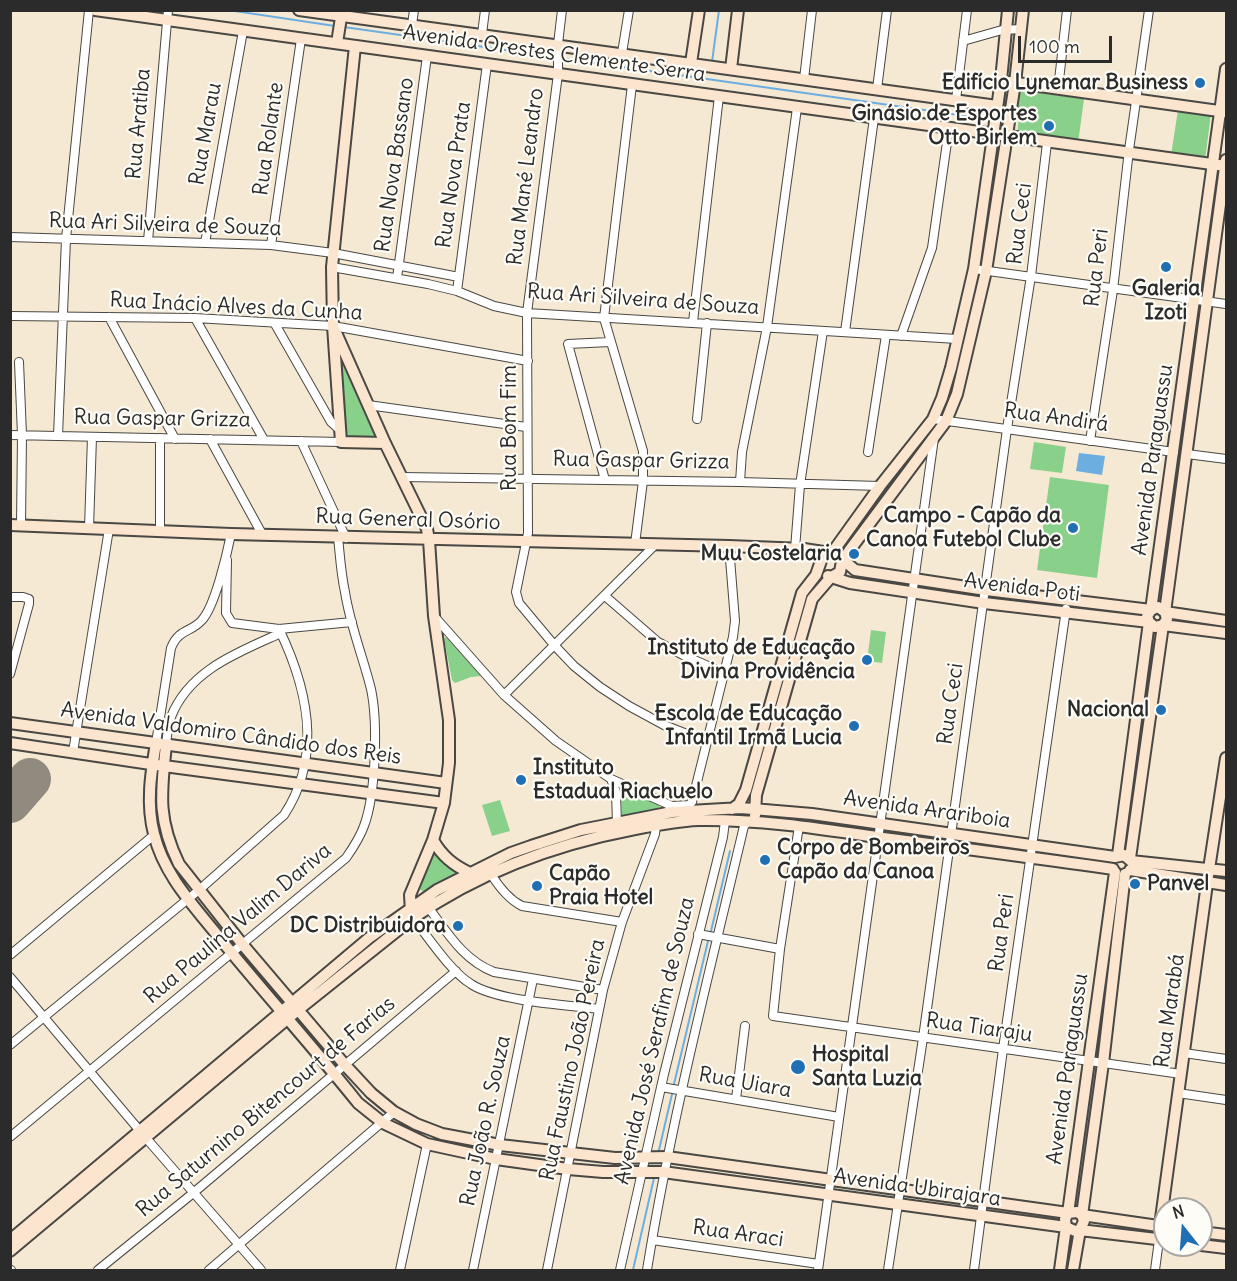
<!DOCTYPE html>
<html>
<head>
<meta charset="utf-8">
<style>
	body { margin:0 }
	#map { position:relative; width:1237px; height:1281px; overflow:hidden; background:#f5e9d3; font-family:Delius,sans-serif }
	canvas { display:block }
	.frame { position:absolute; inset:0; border:12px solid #2b2b2b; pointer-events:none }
	.north { position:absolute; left:1153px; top:1197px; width:60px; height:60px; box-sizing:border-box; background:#fdfcf7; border:2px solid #a9a8a5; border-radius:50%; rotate:343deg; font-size:16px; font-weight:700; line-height:24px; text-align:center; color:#2b2b2b }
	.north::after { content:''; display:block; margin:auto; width:21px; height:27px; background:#1f6fb2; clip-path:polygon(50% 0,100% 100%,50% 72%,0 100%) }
	.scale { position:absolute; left:1018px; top:36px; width:94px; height:27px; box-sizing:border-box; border:3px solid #2b2b2b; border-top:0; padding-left:8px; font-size:18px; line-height:21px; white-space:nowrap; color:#2b2b2b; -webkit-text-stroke:4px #fdfcf7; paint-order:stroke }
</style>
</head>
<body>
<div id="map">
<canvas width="1237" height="1281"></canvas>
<div class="frame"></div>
<div class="north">N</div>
<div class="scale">100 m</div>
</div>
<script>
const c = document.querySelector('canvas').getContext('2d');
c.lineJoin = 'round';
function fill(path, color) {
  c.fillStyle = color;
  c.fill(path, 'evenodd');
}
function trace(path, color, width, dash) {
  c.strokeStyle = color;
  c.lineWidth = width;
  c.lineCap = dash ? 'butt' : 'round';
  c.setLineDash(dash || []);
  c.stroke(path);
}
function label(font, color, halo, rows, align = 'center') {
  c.font = font + ' Delius,sans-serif';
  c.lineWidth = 4.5;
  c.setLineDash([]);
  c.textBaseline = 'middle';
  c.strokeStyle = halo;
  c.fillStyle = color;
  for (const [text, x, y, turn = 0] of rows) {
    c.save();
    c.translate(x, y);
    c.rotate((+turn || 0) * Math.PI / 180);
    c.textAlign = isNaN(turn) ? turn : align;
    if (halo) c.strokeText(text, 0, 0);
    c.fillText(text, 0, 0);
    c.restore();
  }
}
fill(new Path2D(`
	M 1019,90 L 1084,99 L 1078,143 L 1017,135 L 1019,117 L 1013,116 L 1014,106 L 1017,106 Z
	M 1178,110 L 1211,114 L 1205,160 L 1171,155 Z
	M 338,346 L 380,440 L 344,437 Z
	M 1034,442 L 1066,447 L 1062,473 L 1030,469 Z
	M 1050,477 L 1109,485 L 1097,578 L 1037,570 Z
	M 871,630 L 886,632 L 882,663 L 867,661 Z
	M 446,637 L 481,676 L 471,677 L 455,683 L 452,680 L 444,639 Z
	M 624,788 L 659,803 L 660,809 L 622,817 L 621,791 Z
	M 500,800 L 510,831 L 492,836 L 482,805 Z
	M 432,853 L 436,853 L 456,871 L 455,875 L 426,893 L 419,889 L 418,886 Z`), '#89d08a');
fill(new Path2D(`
	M 1079,453 L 1105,456 L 1102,475 L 1076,471 Z`), '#6daee1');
trace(new Path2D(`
	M 228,10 L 335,26
	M 344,27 L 555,57
	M 560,58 L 987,119
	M 712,62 L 719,10
	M 980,266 L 986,219
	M 958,362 L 977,280
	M 941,416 L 947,399
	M 844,549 L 925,437
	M 811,592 L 820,579
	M 711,931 L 730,851
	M 674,1084 L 708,941
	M 659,1150 L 672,1094
	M 633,1270 L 654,1178`), '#6daee1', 2);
trace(new Path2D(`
	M 10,802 L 30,779`), '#908a7f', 42);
const street = new Path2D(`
	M 562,10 L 558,44 L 558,74 L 527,313 L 528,533 L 516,592 L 519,603 L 555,646 L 574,666 L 600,687 L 629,706 L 664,725 L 707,742
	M 412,25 L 414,10
	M 482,34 L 485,10
	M 963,41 L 1002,30 L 1021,29
	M 622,53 L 629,10
	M 804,79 L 812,10
	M 632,85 L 604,318 L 643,451 L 643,481 L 635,544
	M 877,89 L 887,10
	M 1058,89 L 1067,10
	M 956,100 L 967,10
	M 10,237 L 271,245 L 333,253 L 459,277
	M 148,241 L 168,10
	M 205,243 L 243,31
	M 271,245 L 301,39
	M 332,267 L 428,284 L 457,291 L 494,306 L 527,313 L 957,339
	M 974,269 L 1226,304
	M 397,278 L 427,56
	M 457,291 L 487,64
	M 10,316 L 195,318 L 333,326 L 528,361
	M 109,317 L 175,439
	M 195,318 L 264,440
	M 693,322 L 719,96
	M 275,324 L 331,422 L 340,430
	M 845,332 L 874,118
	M 901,336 L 932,248 L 949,128
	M 19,362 L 22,435 L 21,525
	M 368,405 L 526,427
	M 697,419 L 707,323
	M 933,419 L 1174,452
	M 10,435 L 341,442
	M 58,436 L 66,239 L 89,10
	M 210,439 L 262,534
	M 301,441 L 346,538
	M 1090,441 L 1113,290 L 1129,150 L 1149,10
	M 868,452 L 886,335
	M 1187,454 L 1226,459
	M 402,477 L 740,482 L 880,486
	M 605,480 L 568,344 L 610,342
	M 740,482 L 742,452 L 767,327 L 797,108
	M 89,528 L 92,437
	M 160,532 L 160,438
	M 795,549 L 800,485 L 823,331
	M 227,560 L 226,613 L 232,623 L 279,629 L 352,622
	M 605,596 L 658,642 L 683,655 L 724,673
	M 10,597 L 23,597 L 29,599 L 29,604 L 10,674
	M 434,616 L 504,695 L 556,741 L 611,779 L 672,806 L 672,812
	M 504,695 L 655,545
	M 156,743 L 171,648 C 179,628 191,633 202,620 C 215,606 227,554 231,534
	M 166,745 C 167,735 168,725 171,717 C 189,670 239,652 281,633
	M 73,752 L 109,529
	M 611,779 L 616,792 L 617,824
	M 672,806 L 689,805 L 692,802 L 733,637 L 735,621 L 729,546
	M 799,826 L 780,949 L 773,1016 L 1181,1074
	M 491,874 C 499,887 508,899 522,906 L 622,922
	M 428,907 C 447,932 463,960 494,972 L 603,990
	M 413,918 C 428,937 451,972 471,984 C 496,1001 567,1005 599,1009
	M 698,934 L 780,949
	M 10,955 L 154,835
	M 10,977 L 140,1131
	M 10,1045 L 199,890 L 284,815 C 323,756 308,689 279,629
	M 1184,1053 L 1226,1059
	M 661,1087 L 839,1117
	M 1178,1093 L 1226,1100
	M 736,1099 L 745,1026
	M 10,1137 L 346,858 C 353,848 360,837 364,826 C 376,794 378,722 371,689 C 363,657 350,625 345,592 C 341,574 340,556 338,537
	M 146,1138 L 261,1270
	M 652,1240 L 819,1264
	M 10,1270 L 11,1270
	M 98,1270 L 192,1194 L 456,971
	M 209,1270 L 394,1112
	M 400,1270 L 427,1144
	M 473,1270 L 533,979
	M 547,1270 L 603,990 L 622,922 L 655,834 L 656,825
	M 620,1270 L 664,1074 L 723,837 L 725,821
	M 647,1270 C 671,1121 709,974 744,826 L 749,821
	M 818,1270 L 934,438
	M 888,1270 L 923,1038 L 1007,429 L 1031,276 L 1047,143
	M 974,1270 L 1003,1049 L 1066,609
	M 1155,1270 L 1159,1240`);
const secondary = new Path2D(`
	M 95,10 L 1226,166
	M 299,10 L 997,106
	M 337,43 L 342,11
	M 355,46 L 332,267 L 333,326 L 341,442 L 385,443
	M 691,63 L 699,10
	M 731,69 L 738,10
	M 1010,82 L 1226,112
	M 333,326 L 385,443 L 427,529 L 429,540 L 434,616 L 449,720 L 449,763 L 444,803 L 433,840 L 410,895 L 411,912
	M 10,525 L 231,534 L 729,546 L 804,549 L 830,553
	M 841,558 L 855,570 L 986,590 L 1151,610 L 1158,607 L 1165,612 L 1226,621
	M 828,576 L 850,583 L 984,603 L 1149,622 L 1155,627 L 1163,625 L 1226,633
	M 10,723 L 446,783
	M 10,743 L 164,766 L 444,803
	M 156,743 C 151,773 146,804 154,834 C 164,876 196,908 222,941 C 267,996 314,1048 358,1103 L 383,1123 L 427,1144 L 496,1159 L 568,1169 L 603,1172 L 663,1172 L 1066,1227 L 1075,1231 L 1080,1230 L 1165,1240
	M 166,745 C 161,793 157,819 179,864 L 243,945 L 345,1065 L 371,1093 L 394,1112 L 416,1124 L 442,1134 L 500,1145 L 615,1158 L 667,1157 L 1068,1213 L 1077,1212 L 1082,1215 L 1165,1227
	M 732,809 L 739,804 L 746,790 L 802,593 L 816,575 L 822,558 L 826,554 L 832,553 L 880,486 L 933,419 L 942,398 L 951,368 L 974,269 L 1001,80 L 1008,10
	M 755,815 L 756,795 L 812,599 L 831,577 L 840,572 L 842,561 L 849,551 L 946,421 L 957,394 L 986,271 L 1015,83 L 1023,10
	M 433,840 C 442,856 453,865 470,873
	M 1118,855 L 1149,622 L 1147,616 L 1151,610 L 1226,69
	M 1130,858 L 1163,625 L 1167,619 L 1165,612 L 1226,160
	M 1131,861 L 1226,871
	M 1130,870 L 1226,885
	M 1201,1232 L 1226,1235
	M 1159,1233 L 1209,869 L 1226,758
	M 10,1240 L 369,938 L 437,890 L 511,853 L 531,846 L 581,830 L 672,812 L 741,808 L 812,814 L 1115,857 L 1124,855 L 1131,861
	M 1201,1245 L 1226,1248
	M 10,1251 L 298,1010 L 413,918 C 479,872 556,844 635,829 C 656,825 677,821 698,820 C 760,819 822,829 883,838 C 960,848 1037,858 1113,869
	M 1060,1270 L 1066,1227 L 1065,1219 L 1068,1213 L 1115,872
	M 1073,1270 L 1080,1230 L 1084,1221 L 1082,1215 L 1103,1063 L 1125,874`);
trace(street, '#494844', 10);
trace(secondary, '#494844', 14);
trace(street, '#fff', 8);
trace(secondary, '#fce5cf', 10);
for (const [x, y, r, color] of [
	[1200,83,6,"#1f6fb2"],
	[1049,126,6,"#1f6fb2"],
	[1166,267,6,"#1f6fb2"],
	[1073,528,6,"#1f6fb2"],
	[854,554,6,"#1f6fb2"],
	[867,660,6,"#1f6fb2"],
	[1161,710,6,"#1f6fb2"],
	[854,726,6,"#1f6fb2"],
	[521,780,6,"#1f6fb2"],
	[765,860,6,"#1f6fb2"],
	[1135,884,6,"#1f6fb2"],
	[537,886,6,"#1f6fb2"],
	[458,926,6,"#1f6fb2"],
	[798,1067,8,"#1f6fb2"]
]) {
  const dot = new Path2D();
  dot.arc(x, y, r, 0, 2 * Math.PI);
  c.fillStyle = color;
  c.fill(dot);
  trace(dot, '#fdfcf7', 2);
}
label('21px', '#2b2b2b', '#fdfcf7', [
	["Avenida Orestes Clemente Serra",554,54,8],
	["Rua Aratiba",139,124,-85],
	["Rua Marau",206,134,-80],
	["Rua Rolante",269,139,-82],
	["Rua Nova Bassano",395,165,-82],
	["Rua Nova Prata",454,175,-82],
	["Rua Mané Leandro",526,177,-83],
	["Rua Ceci",1020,224,-83],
	["Rua Ari Silveira de Souza",165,225,2],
	["Rua Peri",1097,268,-83],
	["Rua Ari Silveira de Souza",643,300,4],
	["Rua Inácio Alves da Cunha",236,307,3],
	["Rua Andirá",1056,418,8],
	["Rua Gaspar Grizza",162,419,1],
	["Rua Bom Fim",510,428,-90],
	["Avenida Paraguassu",1153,460,-82],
	["Rua Gaspar Grizza",641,461,1],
	["Rua General Osório",408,520,2],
	["Avenida Poti",1022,588,7],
	["Rua Ceci",951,704,-82],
	["Avenida Valdomiro Cândido dos Reis",231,734,8],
	["Avenida Arariboia",927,810,8],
	["Rua Paulina Valim Dariva",238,924,-40],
	["Rua Peri",1002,933,-82],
	["Rua Marabá",1170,1011,-82],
	["Rua Tiaraju",979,1028,8],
	["Avenida José Serafim de Souza",655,1041,-77],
	["Rua Faustino João Pereira",573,1060,-78],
	["Avenida Paraguassu",1068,1069,-82],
	["Rua Uiara",745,1083,10],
	["Rua Saturnino Bitencourt de Farias",266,1107,-40],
	["Rua João R. Souza",486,1121,-78],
	["Avenida Ubirajara",917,1188,8],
	["Rua Araci",738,1234,8]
]);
label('bold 21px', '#2b2b2b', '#fdfcf7', [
	["Edifício Lynemar Business",1188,83],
	["Ginásio de Esportes",1037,114],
	["Otto Birlem",1037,138],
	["Galeria",1166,289,"center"],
	["Izoti",1166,313,"center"],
	["Campo - Capão da",1061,516],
	["Canoa Futebol Clube",1061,540],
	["Muu Costelaria",842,554],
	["Instituto de Educação",855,648],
	["Divina Providência",855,672],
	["Nacional",1149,710],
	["Escola de Educação",842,714],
	["Infantil Irmã Lucia",842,738],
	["Instituto",533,768,"left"],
	["Estadual Riachuelo",533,792,"left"],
	["Corpo de Bombeiros",777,848,"left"],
	["Capão da Canoa",777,872,"left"],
	["Capão",549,874,"left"],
	["Praia Hotel",549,898,"left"],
	["Panvel",1147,884,"left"],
	["DC Distribuidora",446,926],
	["Hospital",812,1055,"left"],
	["Santa Luzia",812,1079,"left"]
], 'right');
</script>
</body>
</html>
